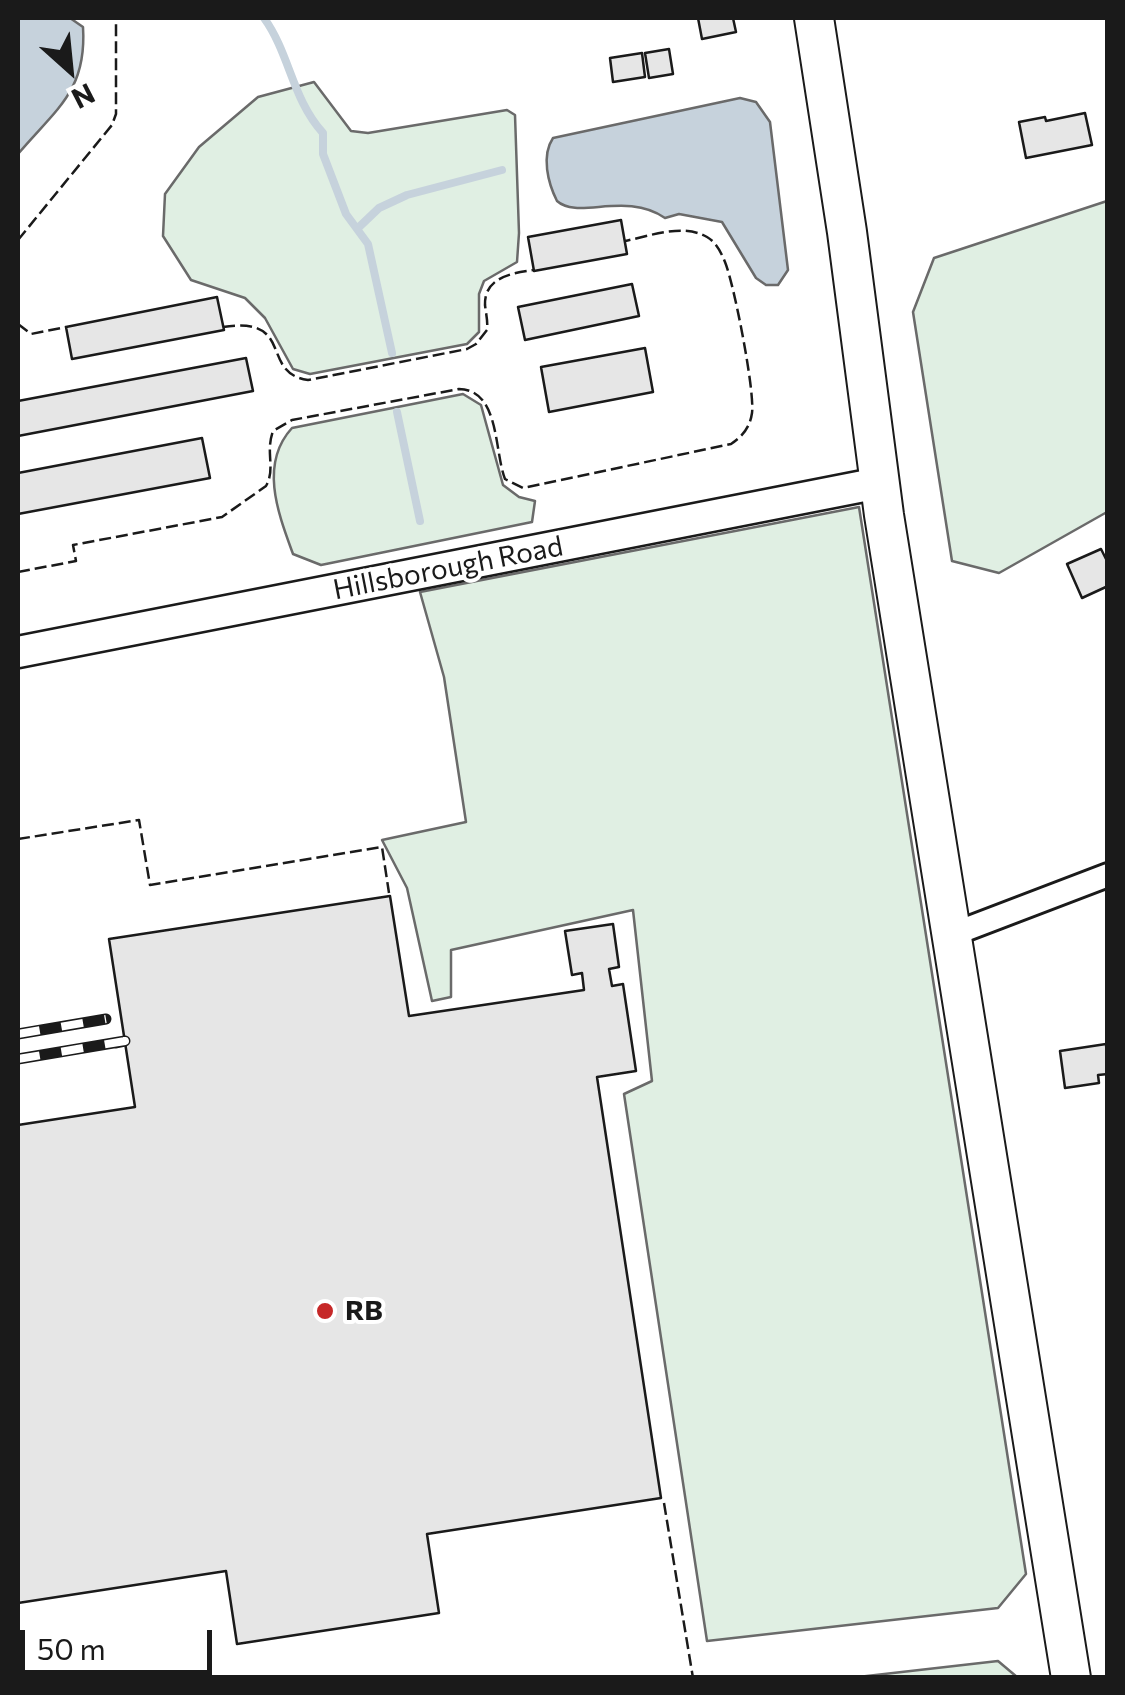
<!DOCTYPE html>
<html>
<head>
<meta charset="utf-8">
<style>
	body { margin:0 }
	#map { position:relative; width:1125px; height:1695px; overflow:hidden; background:#fff; font-family:Commissioner,sans-serif }
	canvas { display:block }
	.frame { position:absolute; inset:0; border:20px solid #1a1a1a; pointer-events:none }
	.north { position:absolute; left:20px; top:20px; width:100px; height:100px; -webkit-text-stroke:8px #fff; paint-order:stroke; rotate:153deg; font-size:28px; font-weight:700; line-height:40px; text-align:center; color:#1a1a1a }
	.north::after { content:''; display:block; margin:auto; width:35px; height:45px; background:#1a1a1a; clip-path:polygon(50% 0,100% 100%,50% 72%,0 100%) }
	.scale { position:absolute; left:20px; top:1630px; width:192px; height:45px; box-sizing:border-box; border:5px solid #1a1a1a; border-top:0; padding-left:12px; font-size:30px; line-height:35px; white-space:nowrap; color:#1a1a1a; -webkit-text-stroke:8px #fff; paint-order:stroke }
</style>
</head>
<body>
<div id="map">
<canvas width="1125" height="1695"></canvas>
<div class="frame"></div>
<div class="north">N</div>
<div class="scale">50 m</div>
</div>
<script>
const c = document.querySelector('canvas').getContext('2d');
c.lineJoin = 'round';
function fill(path, color) {
  c.fillStyle = color;
  c.fill(path, 'evenodd');
}
function trace(path, color, width, dash) {
  c.strokeStyle = color;
  c.lineWidth = width;
  c.lineCap = dash ? 'butt' : 'round';
  c.setLineDash(dash || []);
  c.stroke(path);
}
function label(font, color, halo, rows, align = 'center') {
  c.font = font + ' Commissioner,sans-serif';
  c.lineWidth = 8;
  c.setLineDash([]);
  c.textBaseline = 'middle';
  c.strokeStyle = halo;
  c.fillStyle = color;
  for (const [text, x, y, turn = 0] of rows) {
    c.save();
    c.translate(x, y);
    c.rotate((+turn || 0) * Math.PI / 180);
    c.textAlign = isNaN(turn) ? turn : align;
    if (halo) c.strokeText(text, 0, 0);
    c.fillText(text, 0, 0);
    c.restore();
  }
}
const green = new Path2D(`
	M 314,82 L 351,131 L 368,133 L 507,110 L 515,115 L 519,233 L 517,262 L 484,281 L 479,294 L 479,332 L 467,344 L 310,374 L 293,369 L 265,318 L 245,298 L 191,280 L 163,236 L 165,194 L 199,147 L 258,97 Z
	M 1107,201 L 1107,512 L 999,573 L 952,561 L 913,312 L 934,258 Z
	M 463,394 L 481,405 L 503,485 L 519,497 L 535,501 L 532,522 L 321,565 L 293,554 C 278,513 259,464 292,428 Z
	M 859,507 L 1026,1574 L 998,1608 L 707,1641 L 624,1094 L 652,1081 L 633,910 L 451,950 L 451,997 L 432,1001 L 407,888 L 382,840 L 466,822 L 444,677 L 420,592 Z
	M 998,1661 L 1017,1677 L 858,1677 Z`);
fill(green, '#e0efe3');
trace(green, '#6a6a6a', 2.5);
const water = new Path2D(`
	M 18,18 L 70,18 L 83,27 C 87,91 56,109 18,154 Z
	M 740,98 L 756,102 L 770,122 L 788,270 L 778,285 L 766,285 L 756,278 L 722,222 L 679,214 L 665,218 C 626,191 578,220 557,201 C 548,183 541,156 553,138 Z`);
fill(water, '#c6d2dc');
trace(water, '#6a6a6a', 2.5);
trace(new Path2D(`
	M 264,18 C 290,54 292,99 323,133 L 323,154 L 346,214 L 368,244 L 392,353
	M 357,229 L 379,208 L 407,195 L 502,170
	M 397,412 L 420,521`), '#c6d2dc', 8);
const building = new Path2D(`
	M 698,18 L 733,18 L 736,32 L 702,39 Z
	M 669,49 L 673,74 L 649,78 L 645,53 Z
	M 642,53 L 645,77 L 613,82 L 610,58 Z
	M 1085,113 L 1092,145 L 1026,158 L 1019,122 L 1045,117 L 1046,121 Z
	M 621,220 L 627,254 L 534,271 L 528,237 Z
	M 632,284 L 639,316 L 525,340 L 518,307 Z
	M 217,297 L 224,330 L 72,359 L 66,327 Z
	M 645,348 L 653,392 L 549,412 L 541,367 Z
	M 246,358 L 253,391 L 18,436 L 18,401 Z
	M 202,438 L 210,478 L 18,514 L 18,473 Z
	M 1101,549 L 1108,563 L 1108,586 L 1082,598 L 1067,564 Z
	M 390,896 L 409,1016 L 584,990 L 582,973 L 572,975 L 565,931 L 613,924 L 619,967 L 609,969 L 612,986 L 623,984 L 636,1071 L 597,1077 L 661,1498 L 427,1534 L 439,1613 L 237,1644 L 226,1571 L 18,1603 L 18,1125 L 135,1107 L 109,939 Z
	M 1106,1044 L 1108,1074 L 1098,1075 L 1099,1083 L 1065,1088 L 1060,1051 Z`);
fill(building, '#e6e6e6');
trace(building, '#1a1a1a', 2.5);
const minor = new Path2D(`
	M 951,935 L 1108,875`);
const tertiary = new Path2D(`
	M 18,652 L 879,483`);
const primary = new Path2D(`
	M 814,18 L 847,232 L 884,515 L 1071,1678`);
trace(minor, '#1a1a1a', 28);
trace(tertiary, '#1a1a1a', 35);
trace(primary, '#1a1a1a', 42);
trace(minor, '#fff', 22);
trace(tertiary, '#fff', 30);
trace(primary, '#fff', 38);
const rail = new Path2D(`
	M 18,1034 L 106,1019
	M 18,1059 L 125,1041 L 115,1043`);
trace(rail, '#1a1a1a', 11);
trace(rail, '#fff', 8, [22]);
trace(new Path2D(`
	M 18,240 L 112,125 L 116,114 L 116,18
	M 18,324 L 31,334 L 66,327
	M 223,327 C 296,316 259,373 308,380 L 467,349 L 476,344 L 487,330 C 488,321 486,314 485,305 C 484,278 511,273 533,270
	M 18,572 L 76,561 L 73,545 L 222,517 L 266,486 C 276,468 265,453 273,431 L 292,420 L 459,389 C 500,390 494,451 505,479 L 523,488 L 731,444 C 743,436 750,427 752,413 C 755,391 734,284 725,262 C 721,252 716,242 707,237 C 683,223 650,236 625,241
	M 18,839 L 139,820 L 150,885 L 382,847 L 389,893
	M 664,1503 L 693,1678`), '#1a1a1a', 2.5, [12, 5]);
for (const [x, y, r, color] of [
	[325,1311,10,"#c62828"]
]) {
  const dot = new Path2D();
  dot.arc(x, y, r, 0, 2 * Math.PI);
  c.fillStyle = color;
  c.fill(dot);
  trace(dot, '#fff', 4);
}
label('28px', '#1a1a1a', '#fff', [
	["Hillsborough Road",448,568,-11]
]);
label('bold 28px', '#1a1a1a', '#fff', [
	["RB",345,1311]
], 'left');
</script>
</body>
</html>
